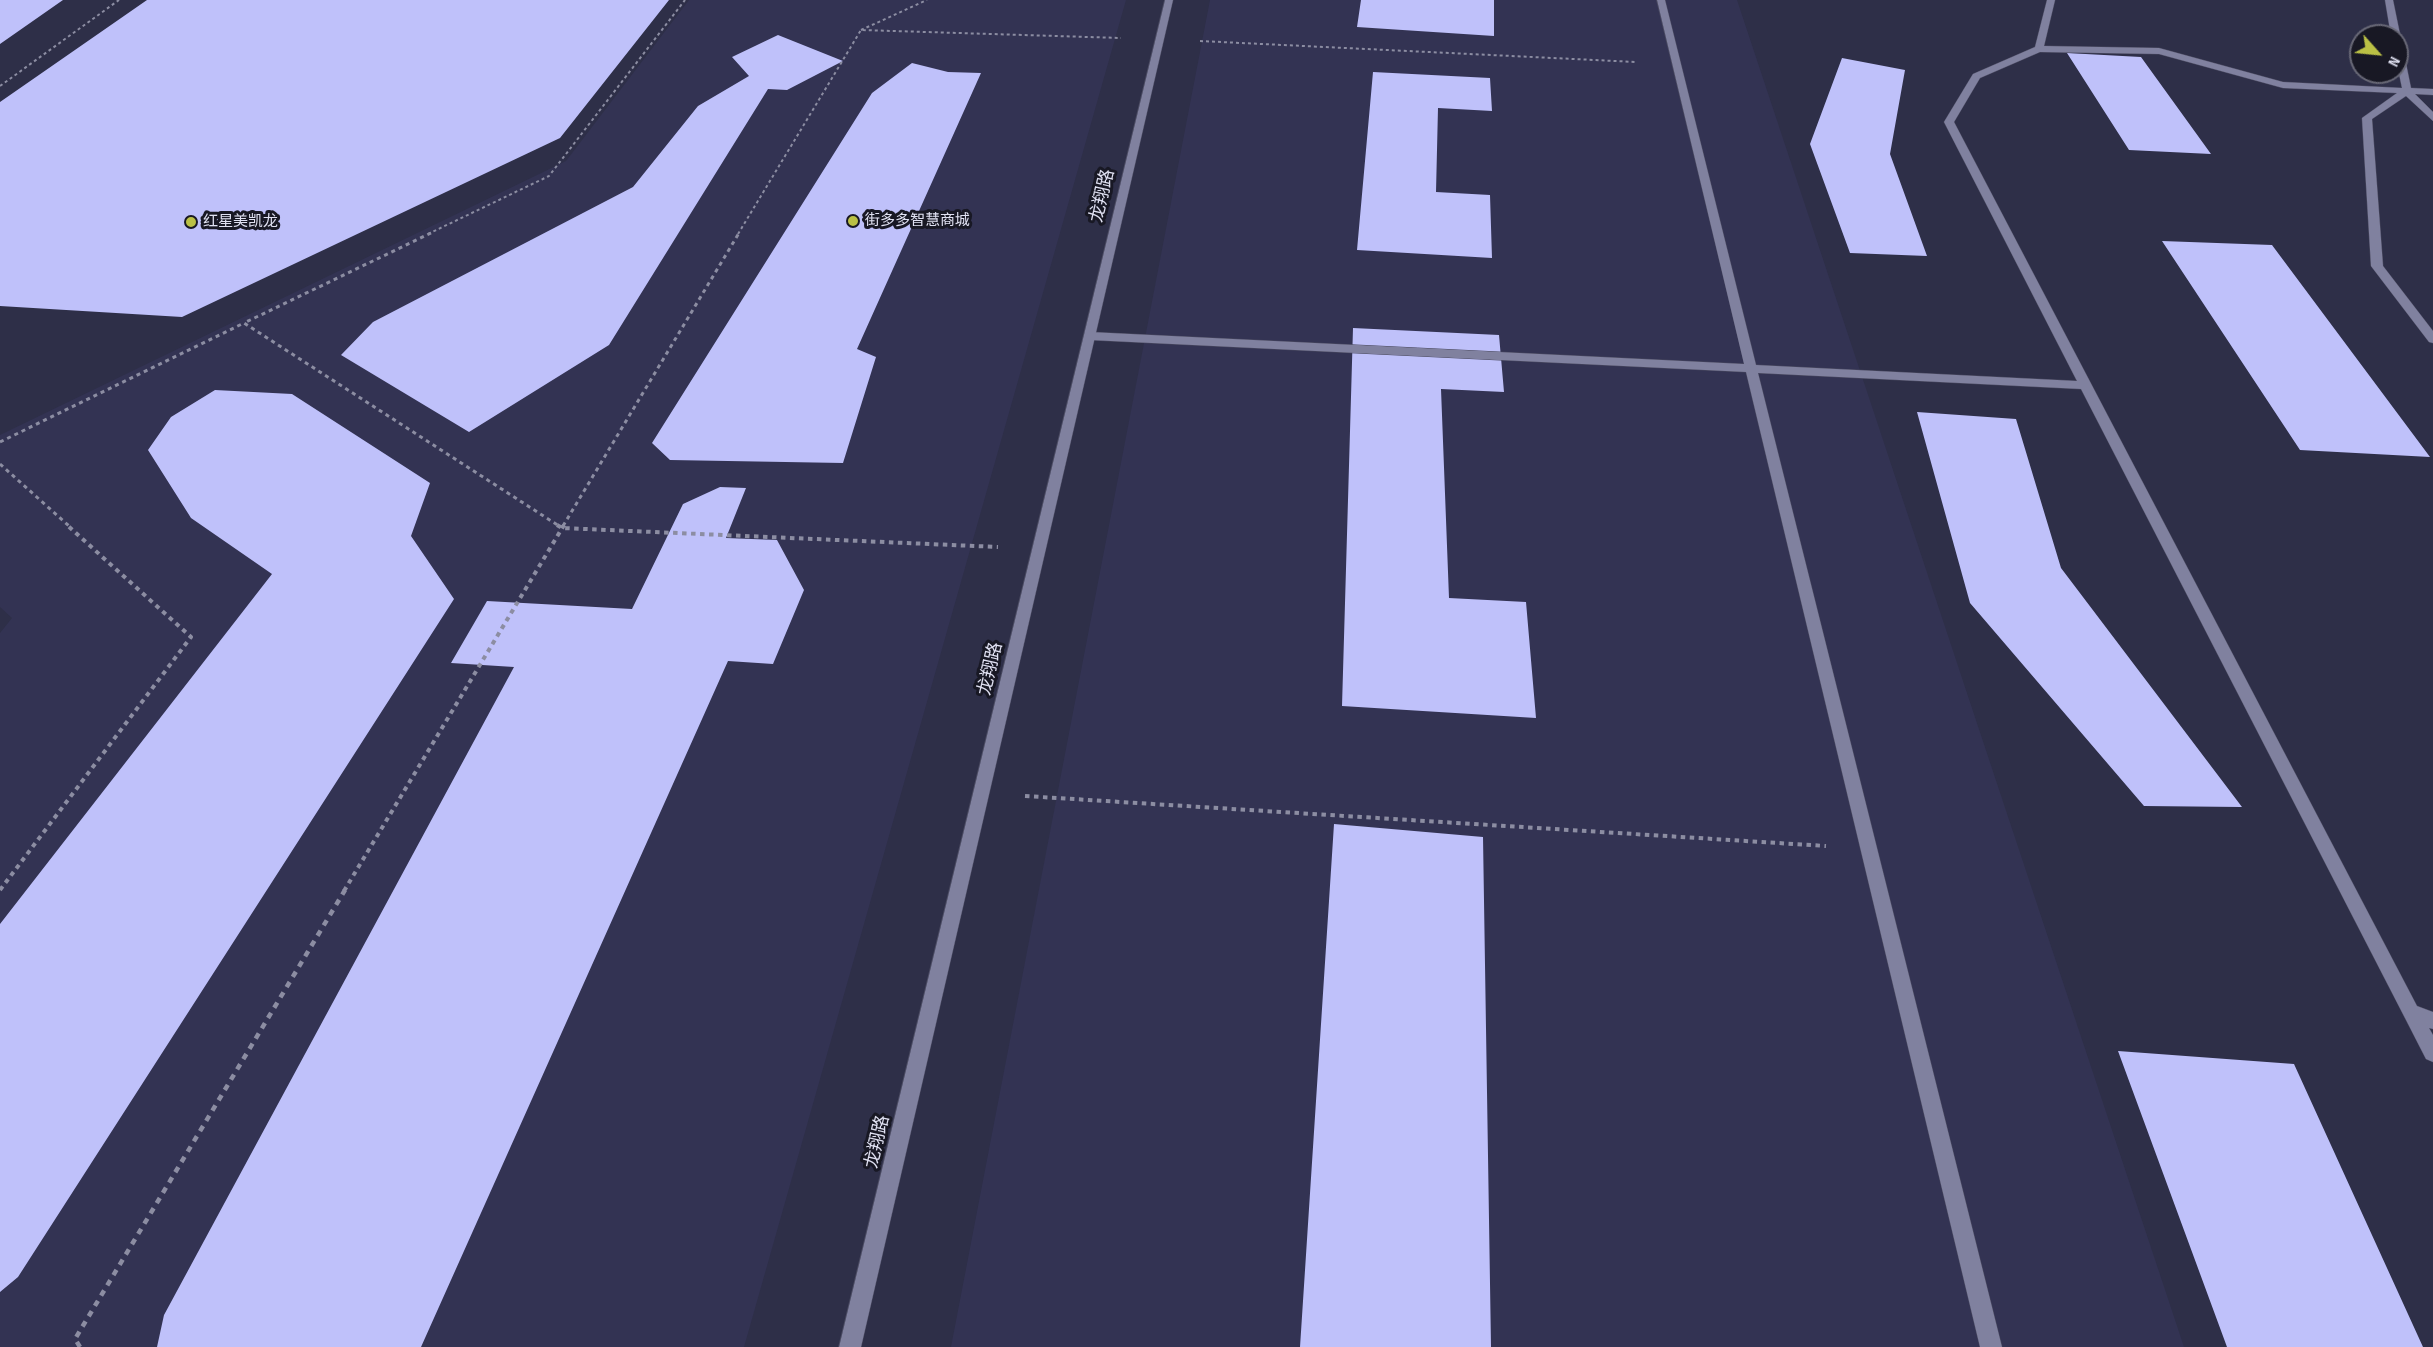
<!DOCTYPE html>
<html>
<head>
<meta charset="utf-8">
<style>
	body { margin:0 }
	#map { position:relative; width:2433px; height:1347px; overflow:hidden; background:#2e2f48; font-family:"Sofia Sans Condensed",sans-serif }
	canvas { display:block }
	.north { position:absolute; left:2349px; top:24px; width:60px; height:60px; box-sizing:border-box; background:#181824; border:2px solid #686876; border-radius:50%; rotate:117deg; font-size:16px; font-weight:700; line-height:24px; text-align:center; color:#e0e1f2 }
	.north::after { content:''; display:block; margin:auto; width:21px; height:27px; background:#bac045; clip-path:polygon(50% 0,100% 100%,50% 72%,0 100%) }
</style>
</head>
<body>
<div id="map">
<canvas width="2433" height="1347"></canvas>
<div class="north">N</div>
</div>
<script>
const c = document.querySelector('canvas').getContext('2d');
c.lineJoin = 'round';
function fill(path, color) {
  c.fillStyle = color;
  c.fill(path, 'evenodd');
}
function trace(path, color, width, dash) {
  c.strokeStyle = color;
  c.lineWidth = width;
  c.lineCap = dash ? 'butt' : 'round';
  c.setLineDash(dash || []);
  c.stroke(path);
}
function label(font, color, halo, rows, align = 'center') {
  c.font = font + ' "Sofia Sans Condensed","Noto Sans SC",sans-serif';
  c.lineWidth = 6;
  c.setLineDash([]);
  c.textBaseline = 'middle';
  c.strokeStyle = halo;
  c.fillStyle = color;
  for (const [text, x, y, turn = 0] of rows) {
    c.save();
    c.translate(x, y);
    c.rotate((+turn || 0) * Math.PI / 180);
    c.textAlign = isNaN(turn) ? turn : align;
    if (halo) c.strokeText(text, 0, 0);
    c.fillText(text, 0, 0);
    c.restore();
  }
}
fill(new Path2D(`
	M 689,0 L 1126,0 L 744,1347 L 0,1347 L 0,633 L 12,618 L 0,607 L 0,435 L 566,161 Z
	M 1210,0 L 1737,0 L 2184,1347 L 951,1347 Z`), '#333353');
fill(new Path2D(`
	M 0,0 L 63,0 L 0,44 Z
	M 147,0 L 669,0 L 560,138 L 182,317 L 0,306 L 0,102 Z
	M 1361,0 L 1494,0 L 1494,36 L 1357,27 Z
	M 778,35 L 843,61 L 787,90 L 768,89 L 609,345 L 469,432 L 341,355 L 373,322 L 633,187 L 698,106 L 749,76 L 732,57 Z
	M 2067,53 L 2141,57 L 2211,154 L 2129,150 Z
	M 1842,58 L 1905,70 L 1890,154 L 1927,256 L 1850,253 L 1810,144 Z
	M 912,63 L 948,72 L 981,73 L 857,349 L 876,357 L 843,463 L 670,460 L 652,443 L 872,93 Z
	M 1373,72 L 1490,78 L 1492,111 L 1438,108 L 1436,192 L 1490,195 L 1492,258 L 1357,250 Z
	M 2162,241 L 2272,245 L 2430,457 L 2300,450 Z
	M 1353,328 L 1499,335 L 1504,392 L 1441,389 L 1449,598 L 1526,602 L 1536,718 L 1342,706 Z
	M 215,390 L 292,394 L 430,483 L 411,536 L 454,599 L 18,1277 L 0,1292 L 0,924 L 272,574 L 191,518 L 148,450 L 171,417 Z
	M 1917,412 L 2016,419 L 2061,568 L 2242,807 L 2144,806 L 1970,603 Z
	M 720,487 L 746,488 L 726,538 L 777,540 L 804,590 L 773,664 L 728,661 L 421,1347 L 157,1347 L 164,1315 L 514,667 L 451,663 L 487,601 L 632,609 L 683,504 Z
	M 1334,824 L 1483,837 L 1491,1347 L 1300,1347 Z
	M 2118,1051 L 2294,1064 L 2423,1347 L 2227,1347 Z`), '#bfc1fa');
const minor = new Path2D(`
	M 1657,0 L 1665,0 L 1756,365 L 2077,381 L 1944,122 L 1973,74 L 2035,47 L 2047,0 L 2055,0 L 2044,46 L 2159,48 L 2283,82 L 2402,88 L 2397,64 L 2397,36 L 2391,36 L 2385,0 L 2393,0 L 2411,88 L 2433,89 L 2433,95 L 2415,94 L 2433,112 L 2433,121 L 2406,96 L 2372,119 L 2383,266 L 2433,331 L 2433,343 L 2429,342 L 2371,266 L 2362,118 L 2397,93 L 2283,88 L 2159,54 L 2040,52 L 1980,78 L 1954,122 L 2417,1006 L 2433,1012 L 2433,1029 L 2429,1028 L 2433,1035 L 2433,1062 L 2426,1059 L 2405,1018 L 2081,389 L 1758,373 L 2002,1347 L 1980,1347 L 1746,372 L 1090,340 L 1084,336 L 1090,332 L 1744,364 Z`);
const tertiary = new Path2D(`
	M 1165,0 L 1173,0 L 861,1347 L 839,1347 Z`);
trace(minor, '#4b4b61', 1);
trace(tertiary, '#4b4b61', 1);
trace(new Path2D(`
	M 861,30 L 927,0
	M 1200,41 L 1636,62
	M 0,86 L 119,0
	M 428,234 L 549,176 L 685,0
	M 738,234 L 861,30 L 1121,38`), '#8c8da2', 2, [3, 3]);
trace(new Path2D(`
	M 431,233 L 244,323 L 559,526
	M 0,442 L 244,323
	M 0,464 L 69,526
	M 563,526 L 739,233`), '#8c8da2', 3, [4, 4]);
trace(new Path2D(`
	M 557,525 L 562,528 L 998,547
	M 1025,796 L 1826,846
	M 0,890 L 191,637 L 67,525
	M 344,891 L 564,525`), '#8c8da2', 4, [4.5, 4.5]);
trace(new Path2D(`
	M 80,1347 L 75,1339 L 345,890`), '#8c8da2', 4.5, [6, 6]);
fill(minor, '#80819f');
fill(tertiary, '#80819f');
for (const [x, y, r, color] of [
	[853,221,6,"#bac045"],
	[191,222,6,"#bac045"]
]) {
  const dot = new Path2D();
  dot.arc(x, y, r, 0, 2 * Math.PI);
  c.fillStyle = color;
  c.fill(dot);
  trace(dot, '#181824', 2);
}
label('15px', '#e0e1f2', '#181824', [
	["街多多智慧商城",865,221],
	["红星美凯龙",203,222]
], 'left');
label('18px', '#e0e1f2', '#181824', [
	["龙翔路",1103,196,-77],
	["龙翔路",991,669,-77],
	["龙翔路",878,1142,-77]
]);
</script>
</body>
</html>
